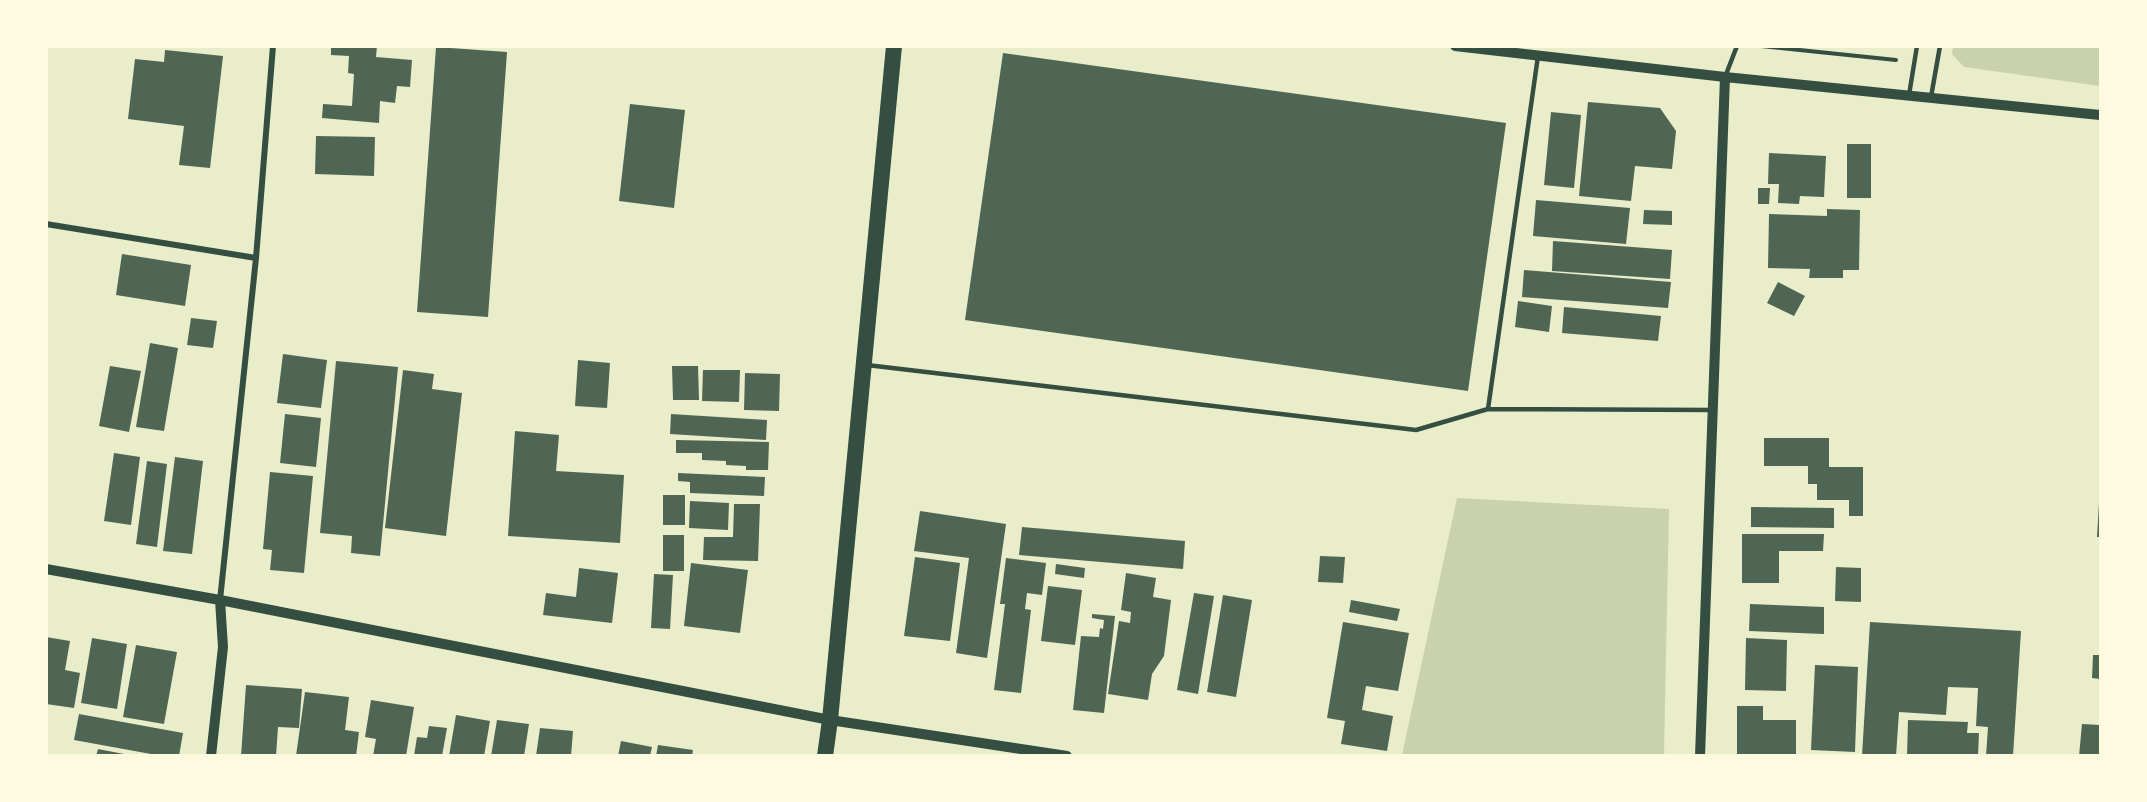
<!DOCTYPE html>
<html>
<head>
<meta charset="utf-8">
<style>
	body { margin:0 }
	#map { position:relative; width:2147px; height:802px; overflow:hidden; background:#e9edc9; font-family:"Nunito Sans",sans-serif }
	canvas { display:block }
	.frame { position:absolute; inset:0; border:48px solid #fefae0; pointer-events:none }
</style>
</head>
<body>
<div id="map">
<canvas width="2147" height="802"></canvas>
<div class="frame"></div>
</div>
<script>
const c = document.querySelector('canvas').getContext('2d');
c.lineJoin = 'round';
function fill(path, color) {
  c.fillStyle = color;
  c.fill(path, 'evenodd');
}
function trace(path, color, width, dash) {
  c.strokeStyle = color;
  c.lineWidth = width;
  c.lineCap = dash ? 'butt' : 'round';
  c.setLineDash(dash || []);
  c.stroke(path);
}
fill(new Path2D(`
	M 1953,47 L 2100,47 L 2100,86 L 1964,67 L 1952,54 Z
	M 1457,498 L 1669,509 L 1664,755 L 1402,755 Z`), '#cad2ad');
fill(new Path2D(`
	M 331,46 L 377,46 L 376,57 L 412,60 L 410,87 L 397,86 L 395,103 L 380,101 L 379,123 L 322,118 L 323,104 L 352,106 L 354,74 L 348,73 L 349,56 L 331,55 Z
	M 436,47 L 507,52 L 488,317 L 417,312 Z
	M 165,50 L 223,56 L 210,168 L 179,165 L 184,126 L 128,119 L 135,59 L 164,62 Z
	M 1003,53 L 1506,123 L 1468,391 L 965,320 Z
	M 1588,102 L 1660,108 L 1676,131 L 1672,169 L 1635,166 L 1631,201 L 1579,196 Z
	M 630,104 L 685,110 L 674,208 L 619,201 Z
	M 1551,112 L 1581,115 L 1574,188 L 1544,185 Z
	M 316,136 L 375,137 L 374,176 L 315,174 Z
	M 1847,144 L 1871,144 L 1871,198 L 1847,198 Z
	M 1769,153 L 1826,156 L 1824,197 L 1800,196 L 1799,204 L 1778,203 L 1779,184 L 1768,184 Z
	M 1758,188 L 1770,188 L 1769,204 L 1758,204 Z
	M 1536,200 L 1630,208 L 1626,244 L 1533,236 Z
	M 1827,209 L 1860,210 L 1859,270 L 1843,270 L 1843,278 L 1809,278 L 1810,269 L 1768,268 L 1769,214 L 1827,216 Z
	M 1644,210 L 1672,211 L 1672,225 L 1643,224 Z
	M 1553,241 L 1672,250 L 1670,279 L 1552,271 Z
	M 122,254 L 191,265 L 185,306 L 116,295 Z
	M 1524,270 L 1671,282 L 1668,308 L 1522,297 Z
	M 1778,282 L 1805,296 L 1794,316 L 1767,303 Z
	M 1518,301 L 1552,306 L 1549,332 L 1515,327 Z
	M 1564,307 L 1661,316 L 1658,341 L 1562,333 Z
	M 191,318 L 217,321 L 213,348 L 187,345 Z
	M 150,343 L 178,348 L 164,431 L 136,427 Z
	M 283,354 L 327,360 L 321,408 L 277,403 Z
	M 578,360 L 610,363 L 607,408 L 575,406 Z
	M 336,361 L 398,367 L 380,556 L 351,553 L 352,536 L 320,533 Z
	M 110,366 L 141,371 L 129,432 L 99,426 Z
	M 672,366 L 698,366 L 699,400 L 673,400 Z
	M 403,370 L 434,374 L 432,389 L 462,393 L 446,536 L 385,528 Z
	M 703,370 L 740,370 L 739,402 L 702,401 Z
	M 745,373 L 780,374 L 779,411 L 744,410 Z
	M 285,414 L 321,418 L 316,467 L 280,463 Z
	M 671,414 L 767,420 L 766,440 L 670,434 Z
	M 515,431 L 559,435 L 556,471 L 624,475 L 620,543 L 508,536 Z
	M 1764,438 L 1829,438 L 1829,467 L 1863,467 L 1863,516 L 1849,516 L 1849,500 L 1817,500 L 1817,484 L 1808,484 L 1808,466 L 1764,466 Z
	M 676,440 L 769,442 L 768,470 L 746,470 L 746,466 L 726,465 L 726,461 L 702,460 L 702,453 L 676,453 Z
	M 114,453 L 140,457 L 131,525 L 104,521 Z
	M 175,457 L 203,461 L 192,554 L 163,551 Z
	M 147,461 L 167,464 L 157,547 L 136,544 Z
	M 270,472 L 313,476 L 304,573 L 270,570 L 272,550 L 263,549 Z
	M 678,473 L 765,477 L 764,496 L 690,493 L 690,482 L 678,481 Z
	M 663,495 L 685,495 L 685,525 L 663,525 Z
	M 690,501 L 729,503 L 728,530 L 689,528 Z
	M 2099,503 L 2100,503 L 2100,537 L 2097,537 Z
	M 734,504 L 760,504 L 758,561 L 703,560 L 704,537 L 733,537 Z
	M 1751,507 L 1834,508 L 1834,528 L 1751,527 Z
	M 920,511 L 1006,524 L 987,658 L 956,653 L 969,558 L 914,551 Z
	M 1022,527 L 1185,541 L 1183,569 L 1019,555 Z
	M 1742,534 L 1824,534 L 1823,551 L 1779,551 L 1779,583 L 1742,583 Z
	M 663,535 L 684,535 L 684,571 L 663,571 Z
	M 1320,556 L 1345,557 L 1343,583 L 1318,582 Z
	M 915,557 L 960,563 L 950,641 L 904,636 Z
	M 1006,558 L 1046,563 L 1042,595 L 1027,593 L 1025,609 L 1031,610 L 1021,693 L 994,690 L 1005,604 L 1000,604 Z
	M 691,563 L 748,570 L 740,633 L 684,626 Z
	M 1056,564 L 1085,568 L 1084,578 L 1055,574 Z
	M 1836,567 L 1861,568 L 1861,602 L 1835,601 Z
	M 579,568 L 618,573 L 612,623 L 543,615 L 546,593 L 576,597 Z
	M 1126,573 L 1156,578 L 1153,597 L 1171,600 L 1164,656 L 1152,674 L 1148,700 L 1108,694 L 1119,621 L 1130,623 L 1131,612 L 1121,610 Z
	M 654,574 L 673,575 L 670,629 L 651,628 Z
	M 1048,586 L 1082,590 L 1075,645 L 1041,641 Z
	M 1194,593 L 1214,596 L 1198,694 L 1177,690 Z
	M 1223,595 L 1252,600 L 1236,697 L 1207,692 Z
	M 1351,600 L 1400,609 L 1397,621 L 1349,612 Z
	M 1750,604 L 1824,607 L 1824,634 L 1749,631 Z
	M 1092,614 L 1115,616 L 1104,713 L 1073,710 L 1081,636 L 1099,637 L 1100,628 L 1103,629 L 1104,620 L 1092,618 Z
	M 1343,622 L 1409,633 L 1398,691 L 1366,686 L 1362,710 L 1393,716 L 1387,751 L 1341,744 L 1345,721 L 1327,718 Z
	M 1870,622 L 2021,631 L 2013,756 L 1986,756 L 1988,727 L 1976,726 L 1978,688 L 1948,687 L 1946,715 L 1899,712 L 1896,756 L 1862,756 Z
	M 46,637 L 70,641 L 65,670 L 80,673 L 74,708 L 46,704 Z
	M 92,638 L 127,644 L 117,709 L 81,703 Z
	M 1746,638 L 1787,640 L 1786,691 L 1745,690 Z
	M 136,645 L 177,652 L 164,724 L 123,717 Z
	M 2093,655 L 2100,655 L 2100,679 L 2092,678 Z
	M 1815,665 L 1858,667 L 1855,752 L 1811,750 Z
	M 246,685 L 302,689 L 299,728 L 278,727 L 276,756 L 241,756 Z
	M 305,692 L 349,697 L 345,730 L 359,732 L 356,756 L 296,756 Z
	M 371,700 L 414,707 L 406,756 L 373,756 L 376,739 L 365,737 Z
	M 1737,706 L 1763,706 L 1763,720 L 1796,720 L 1796,756 L 1737,756 Z
	M 79,714 L 183,733 L 179,756 L 162,756 L 74,740 Z
	M 456,715 L 490,721 L 484,756 L 449,756 Z
	M 497,720 L 529,724 L 524,756 L 491,756 Z
	M 1908,720 L 1968,722 L 1967,733 L 1979,733 L 1978,756 L 1907,756 Z
	M 2082,724 L 2100,725 L 2100,756 L 2079,756 Z
	M 429,726 L 447,728 L 442,756 L 414,756 L 417,737 L 427,738 Z
	M 540,728 L 573,731 L 571,756 L 536,756 Z
	M 621,741 L 652,747 L 650,756 L 618,756 Z
	M 658,745 L 693,750 L 692,756 L 656,756 Z
	M 98,749 L 124,754 L 124,756 L 96,756 Z`), '#4f6655');
trace(new Path2D(`
	M 1761,46 L 1896,60`), '#344e41', 4);
trace(new Path2D(`
	M 1538,56 L 1488,409 L 1713,410
	M 1725,77 L 1737,46
	M 1909,95 L 1917,46
	M 1931,97 L 1940,46
	M 867,365 L 1416,430 L 1488,409`), '#344e41', 4.5);
trace(new Path2D(`
	M 46,224 L 256,258
	M 220,600 L 256,258 L 273,46`), '#344e41', 6);
trace(new Path2D(`
	M 1455,46 L 1725,77 L 2100,115
	M 46,569 L 220,600 L 830,720 L 1067,756
	M 211,756 L 223,647 L 220,600
	M 1700,756 L 1725,77`), '#344e41', 10);
trace(new Path2D(`
	M 825,756 L 830,720 L 894,46`), '#344e41', 16);
</script>
</body>
</html>
